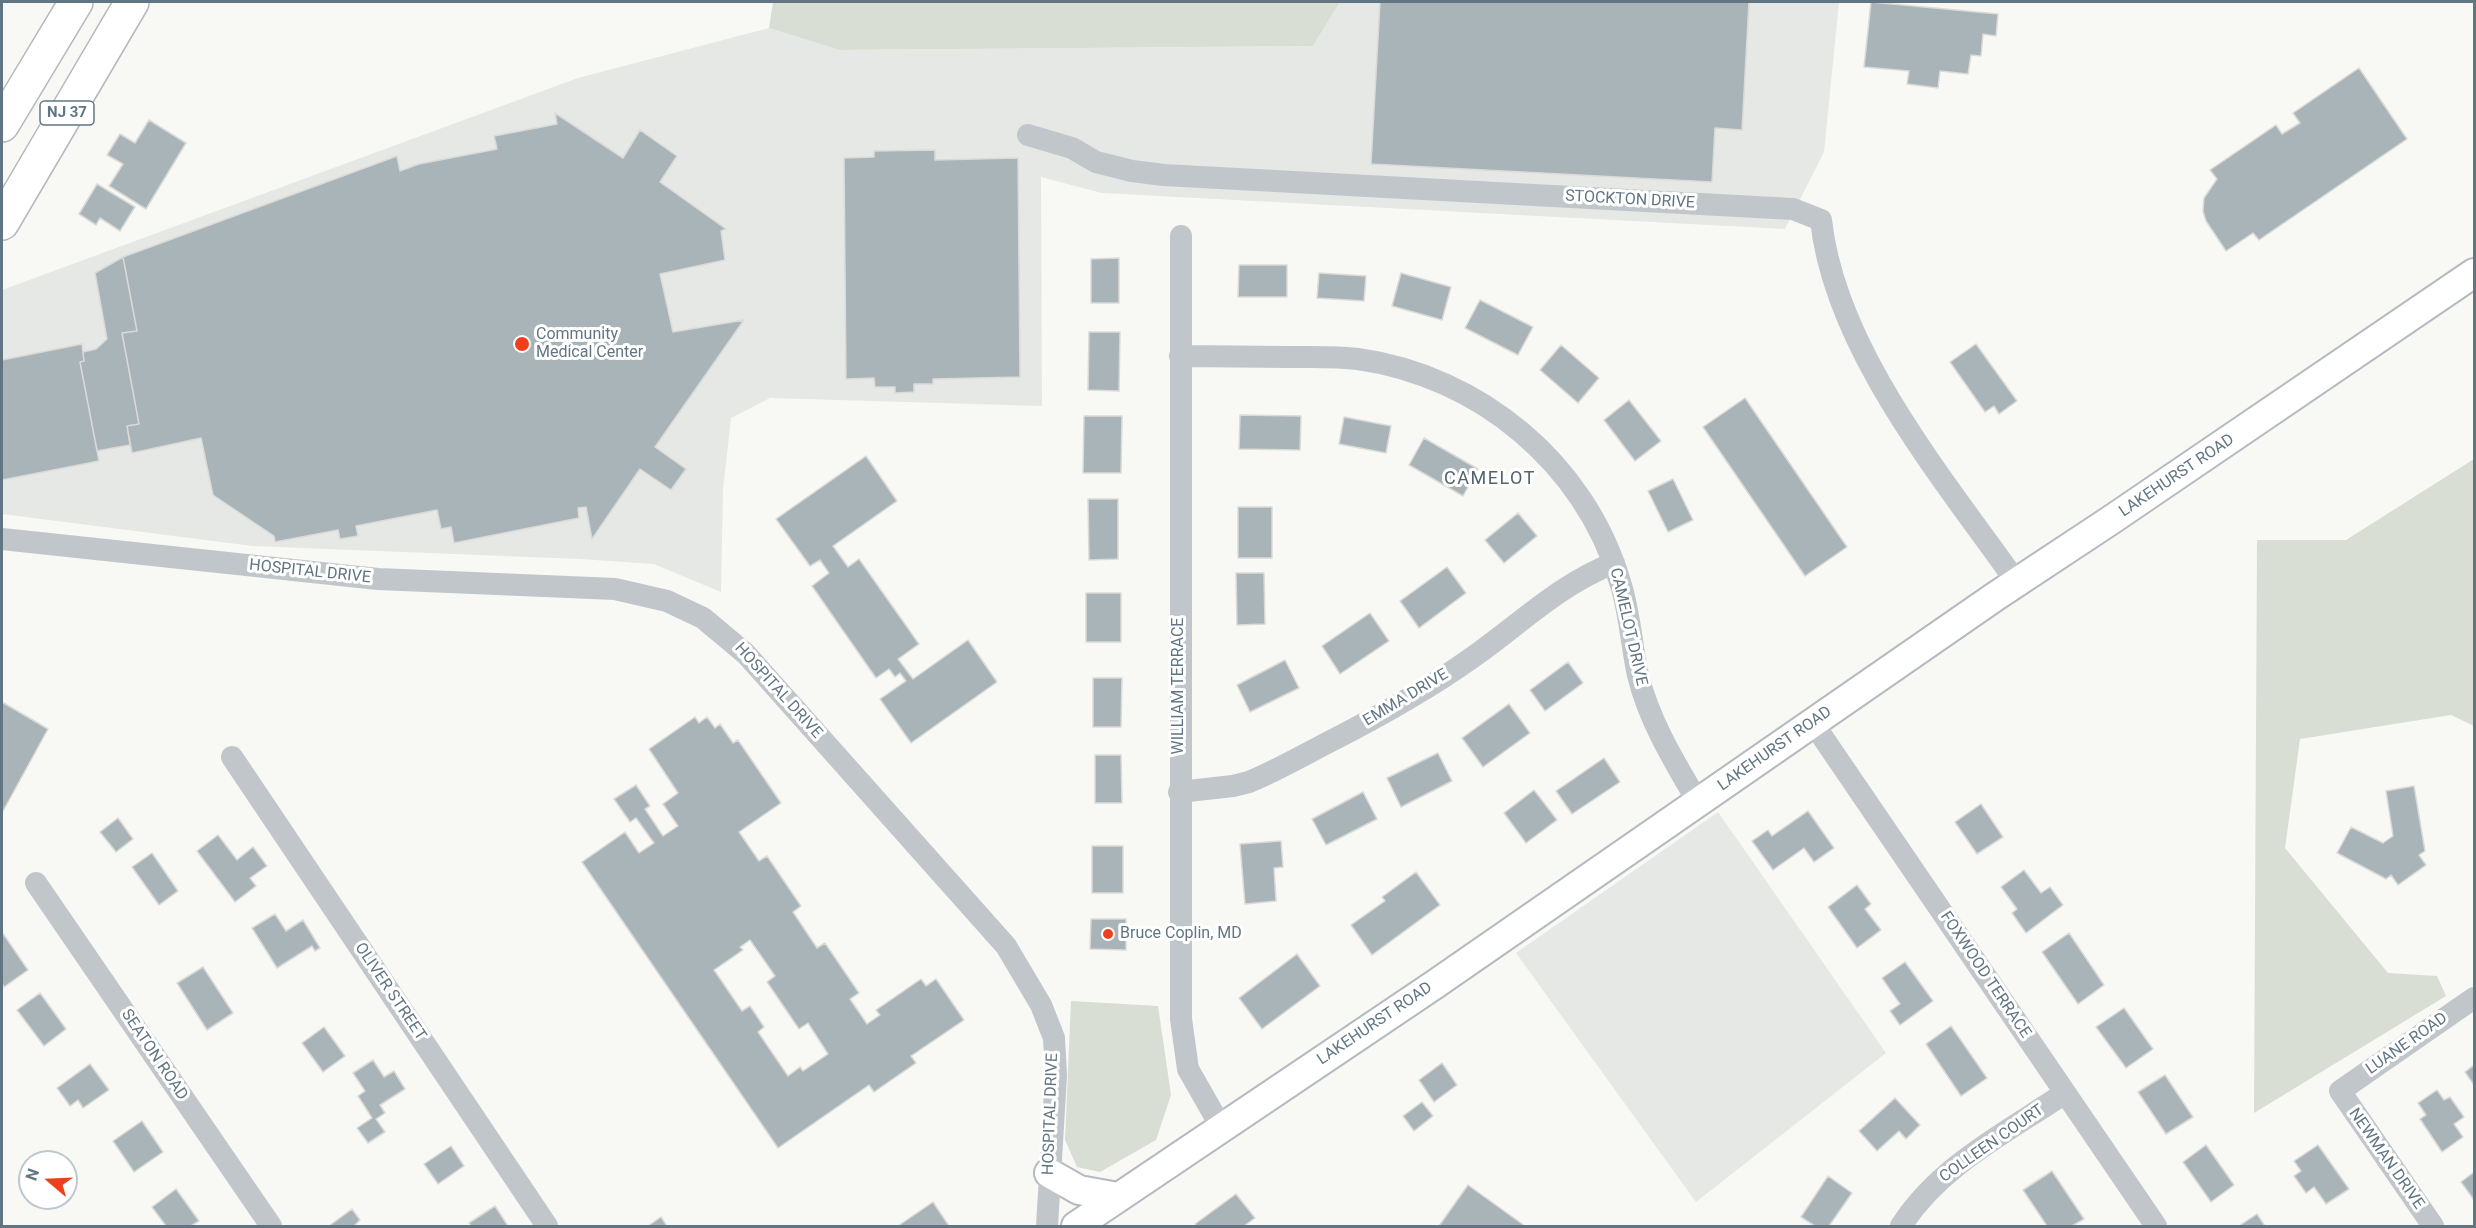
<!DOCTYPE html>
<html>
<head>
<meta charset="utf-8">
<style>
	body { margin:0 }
	#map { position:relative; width:2476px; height:1228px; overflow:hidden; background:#f8f8f5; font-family:Roboto,sans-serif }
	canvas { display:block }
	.frame { position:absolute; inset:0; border:3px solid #617682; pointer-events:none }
	.north { position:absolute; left:18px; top:1150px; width:60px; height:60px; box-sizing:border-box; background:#fff; border:2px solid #c0c8cd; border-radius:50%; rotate:289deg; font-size:16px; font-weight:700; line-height:24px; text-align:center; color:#617682 }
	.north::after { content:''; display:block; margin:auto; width:21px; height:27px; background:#ef401e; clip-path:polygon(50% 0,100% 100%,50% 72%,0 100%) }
</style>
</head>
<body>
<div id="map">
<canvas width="2476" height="1228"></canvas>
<div class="frame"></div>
<div class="north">N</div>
</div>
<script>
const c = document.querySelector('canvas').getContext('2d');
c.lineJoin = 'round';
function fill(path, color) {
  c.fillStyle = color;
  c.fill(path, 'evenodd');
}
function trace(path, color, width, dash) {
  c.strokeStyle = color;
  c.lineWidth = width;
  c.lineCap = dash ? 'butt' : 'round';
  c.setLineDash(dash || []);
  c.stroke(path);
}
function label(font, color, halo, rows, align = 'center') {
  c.font = font + ' Roboto,sans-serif';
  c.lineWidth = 6;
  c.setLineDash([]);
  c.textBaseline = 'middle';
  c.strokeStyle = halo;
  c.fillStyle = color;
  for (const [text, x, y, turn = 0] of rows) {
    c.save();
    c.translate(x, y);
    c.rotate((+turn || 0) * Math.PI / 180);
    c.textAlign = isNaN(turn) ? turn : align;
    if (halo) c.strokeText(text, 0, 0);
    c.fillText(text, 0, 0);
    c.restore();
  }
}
fill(new Path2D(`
	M 1340,2 L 1839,2 L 1824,152 L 1785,229 L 1102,193 L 1041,177 L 1042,406 L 770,398 L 731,418 L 723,490 L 721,592 L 654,564 L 580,559 L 253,546 L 2,514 L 2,290 L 578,78 L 769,28 L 841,50 L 1313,46 Z
	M 1718,812 L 1886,1053 L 1696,1202 L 1516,953 Z`), '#e6e8e6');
fill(new Path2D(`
	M 773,2 L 1340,2 L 1313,46 L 840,50 L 769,28 Z
	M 2474,459 L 2474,726 L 2451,715 L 2300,739 L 2285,848 L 2388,973 L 2437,976 L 2446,996 L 2254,1113 L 2257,540 L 2346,540 Z
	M 1071,1001 L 1158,1006 L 1171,1095 L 1156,1140 L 1100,1172 L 1077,1167 L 1065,1140 Z`), '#d8ded4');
const building = new Path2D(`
	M 1380,2 L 1749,2 L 1742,130 L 1715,128 L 1712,182 L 1371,164 Z
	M 1871,2 L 1998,14 L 1996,36 L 1983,34 L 1981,56 L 1971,55 L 1968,74 L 1940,71 L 1938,88 L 1907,84 L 1909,71 L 1864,67 Z
	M 2359,68 L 2407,139 L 2259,240 L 2253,233 L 2226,251 L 2206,221 L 2203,211 L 2204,198 L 2217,179 L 2210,170 L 2276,125 L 2282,134 L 2300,123 L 2293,113 Z
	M 555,113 L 623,158 L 640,130 L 677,156 L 660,182 L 726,229 L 721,231 L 725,260 L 660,274 L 673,332 L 744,320 L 655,447 L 686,469 L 671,490 L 640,469 L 592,539 L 586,507 L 578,508 L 579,518 L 454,543 L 451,527 L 441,529 L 437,510 L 356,526 L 358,536 L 340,539 L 338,530 L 275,542 L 274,536 L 213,495 L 201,438 L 132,453 L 127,426 L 139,424 L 122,333 L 137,331 L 123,257 L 397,156 L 400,171 L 419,164 L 497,149 L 494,136 L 557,124 Z
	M 149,120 L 186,143 L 146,209 L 109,186 L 123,164 L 107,155 L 120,134 L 135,143 Z
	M 935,150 L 935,160 L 1018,158 L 1020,377 L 933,379 L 933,384 L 914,384 L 914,392 L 895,393 L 895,387 L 875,387 L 874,378 L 846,379 L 844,158 L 874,157 L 874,151 Z
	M 97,184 L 135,207 L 120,231 L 100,218 L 96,225 L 79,214 Z
	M 123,257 L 137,331 L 122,333 L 139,424 L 127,426 L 130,445 L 97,451 L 80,362 L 84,361 L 83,352 L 96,349 L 107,339 L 95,273 Z
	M 1119,258 L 1119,303 L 1091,303 L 1091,259 Z
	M 1239,265 L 1287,265 L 1287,297 L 1238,297 Z
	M 1319,273 L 1366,276 L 1364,301 L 1317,298 Z
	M 1401,273 L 1451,287 L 1442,320 L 1392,306 Z
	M 1480,300 L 1533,327 L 1518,355 L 1465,328 Z
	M 1089,332 L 1120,332 L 1119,391 L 1088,390 Z
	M 82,344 L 84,361 L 80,362 L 99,461 L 2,480 L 2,360 Z
	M 1976,344 L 2017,401 L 1999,414 L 1994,406 L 1985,412 L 1950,362 Z
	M 1561,345 L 1599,378 L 1578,403 L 1540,370 Z
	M 1745,398 L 1847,547 L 1805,576 L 1703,427 Z
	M 1629,400 L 1661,441 L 1635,461 L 1604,420 Z
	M 1240,415 L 1301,416 L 1300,450 L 1239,449 Z
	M 1084,416 L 1122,416 L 1121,473 L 1083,473 Z
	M 1344,417 L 1391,426 L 1386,453 L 1339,444 Z
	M 1424,438 L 1478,469 L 1463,496 L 1409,465 Z
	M 866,456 L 897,501 L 833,546 L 848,567 L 859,559 L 919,644 L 898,659 L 913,679 L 968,640 L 997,682 L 911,743 L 880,699 L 906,681 L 900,673 L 895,677 L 889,669 L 876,678 L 812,586 L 829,573 L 820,560 L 810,566 L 776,519 Z
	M 1673,479 L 1693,520 L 1668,532 L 1648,491 Z
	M 1088,499 L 1118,499 L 1118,559 L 1089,560 Z
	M 1238,507 L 1272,507 L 1272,558 L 1238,558 Z
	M 1518,513 L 1537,536 L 1504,563 L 1485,540 Z
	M 1447,567 L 1466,593 L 1419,628 L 1400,601 Z
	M 1236,573 L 1264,573 L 1265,624 L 1237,625 Z
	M 1086,593 L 1121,593 L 1121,642 L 1086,642 Z
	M 1370,613 L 1389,641 L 1340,674 L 1322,646 Z
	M 1285,660 L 1299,688 L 1250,712 L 1237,685 Z
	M 1568,662 L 1583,683 L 1545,711 L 1530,690 Z
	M 1093,678 L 1122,678 L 1121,727 L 1093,727 Z
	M 2,702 L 48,729 L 2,813 Z
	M 1509,704 L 1530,733 L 1483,767 L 1462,738 Z
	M 695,717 L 699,723 L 707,717 L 715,728 L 720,724 L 733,743 L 738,740 L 781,803 L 739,832 L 759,861 L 767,856 L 801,906 L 793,912 L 817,948 L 825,943 L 859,993 L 850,999 L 867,1024 L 880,1015 L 876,1010 L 921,979 L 926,986 L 936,979 L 964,1020 L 911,1056 L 916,1063 L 874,1092 L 869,1085 L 778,1148 L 582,862 L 625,832 L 639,853 L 654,843 L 636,818 L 630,822 L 614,799 L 636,785 L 650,806 L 645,809 L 663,836 L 678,826 L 663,804 L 678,793 L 649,749 ZM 750,940 L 775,976 L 767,982 L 799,1029 L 808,1023 L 828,1054 L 803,1071 L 800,1067 L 788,1076 L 758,1032 L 764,1027 L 750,1006 L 742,1011 L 714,970 L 743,950 L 740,947 Z
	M 1438,753 L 1452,781 L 1401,807 L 1387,778 Z
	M 1095,755 L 1121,755 L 1122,803 L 1095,803 Z
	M 1604,758 L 1620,782 L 1572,814 L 1556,791 Z
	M 2414,786 L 2425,851 L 2419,855 L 2426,865 L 2398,885 L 2391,875 L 2386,879 L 2337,853 L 2351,827 L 2383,843 L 2393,836 L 2386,791 Z
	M 1534,790 L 1557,820 L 1526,843 L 1504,813 Z
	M 1363,792 L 1377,819 L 1326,845 L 1312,819 Z
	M 1981,804 L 2003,837 L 1977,854 L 1955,822 Z
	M 1808,811 L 1834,848 L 1814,862 L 1804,848 L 1773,870 L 1752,841 L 1768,830 L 1772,836 Z
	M 118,818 L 133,839 L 116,852 L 100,832 Z
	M 218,835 L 237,860 L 253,847 L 267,866 L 250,878 L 256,886 L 235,902 L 197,851 Z
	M 1281,841 L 1283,867 L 1274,868 L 1276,901 L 1245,904 L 1240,844 Z
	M 1092,846 L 1123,846 L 1123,893 L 1092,893 Z
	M 152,853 L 178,891 L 159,905 L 132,867 Z
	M 2024,870 L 2041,893 L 2050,887 L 2063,905 L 2026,933 L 2012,913 L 2017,909 L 2001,887 Z
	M 1416,872 L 1440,905 L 1372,955 L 1351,925 L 1385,901 L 1382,897 Z
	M 1857,885 L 1871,904 L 1865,909 L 1881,930 L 1857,948 L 1828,907 Z
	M 275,914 L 286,931 L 303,920 L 320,948 L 315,951 L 312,946 L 277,968 L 252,928 Z
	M 1091,919 L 1126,919 L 1126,950 L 1090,949 Z
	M 2,932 L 28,970 L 4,987 L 2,983 Z
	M 2069,933 L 2104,985 L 2078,1004 L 2042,952 Z
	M 1297,954 L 1320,986 L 1262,1029 L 1239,998 Z
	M 1905,962 L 1933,1001 L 1900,1025 L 1890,1011 L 1900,1004 L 1882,978 Z
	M 203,967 L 233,1013 L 207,1030 L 177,983 Z
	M 40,993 L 66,1029 L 44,1046 L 17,1010 Z
	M 2124,1008 L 2153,1049 L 2126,1068 L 2096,1027 Z
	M 1951,1026 L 1987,1078 L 1961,1096 L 1926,1044 Z
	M 324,1027 L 345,1056 L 323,1072 L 302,1043 Z
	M 373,1060 L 384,1077 L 394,1071 L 405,1089 L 380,1105 L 385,1113 L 376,1119 L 385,1132 L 368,1143 L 357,1128 L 372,1118 L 358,1096 L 365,1091 L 353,1073 Z
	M 1442,1063 L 1457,1085 L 1434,1102 L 1419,1080 Z
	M 90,1064 L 109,1090 L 83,1108 L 78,1100 L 70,1106 L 57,1088 Z
	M 2474,1065 L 2474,1085 L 2465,1072 Z
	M 2165,1075 L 2193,1117 L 2166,1134 L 2138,1092 Z
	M 2437,1090 L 2444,1100 L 2450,1097 L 2464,1117 L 2454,1124 L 2463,1137 L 2442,1152 L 2420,1119 L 2426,1115 L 2418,1103 Z
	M 1895,1098 L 1920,1125 L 1906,1139 L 1899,1131 L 1877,1151 L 1859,1131 Z
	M 1422,1102 L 1433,1116 L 1414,1131 L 1403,1116 Z
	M 142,1121 L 163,1152 L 134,1172 L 113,1141 Z
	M 2206,1145 L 2234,1185 L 2211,1202 L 2183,1162 Z
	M 2318,1145 L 2349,1189 L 2326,1204 L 2314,1187 L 2306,1193 L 2294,1176 L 2301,1171 L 2294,1161 Z
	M 451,1146 L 464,1166 L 438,1184 L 424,1164 Z
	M 2052,1171 L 2084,1219 L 2072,1226 L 2047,1226 L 2023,1190 Z
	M 2474,1172 L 2474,1200 L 2461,1182 Z
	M 1828,1176 L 1852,1193 L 1829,1226 L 1815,1226 L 1801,1217 Z
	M 1468,1185 L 1525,1226 L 1439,1226 Z
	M 176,1189 L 199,1221 L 191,1226 L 166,1226 L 152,1207 Z
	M 1236,1194 L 1255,1218 L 1244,1226 L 1197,1226 L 1195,1224 Z
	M 933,1202 L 949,1226 L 898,1226 Z
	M 495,1206 L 508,1226 L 471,1226 L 469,1223 Z
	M 352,1209 L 360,1220 L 354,1226 L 329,1226 Z
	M 2257,1214 L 2265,1226 L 2239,1226 Z
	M 661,1217 L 667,1226 L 648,1226 Z`);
fill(building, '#a9b4b9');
trace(building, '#dadad7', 1.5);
const major = new Path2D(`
	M 1049,1173 L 1079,1190 L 1118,1197
	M 1076,1226 L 1434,985 L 1996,596 L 2111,520 L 2474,273`);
const highway = new Path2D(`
	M 2,125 L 76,2
	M 2,223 L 132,2`);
trace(major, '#b4babe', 32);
trace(highway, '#b4b9bc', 36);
trace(new Path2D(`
	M 1028,135 L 1072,148 L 1096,162 L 1132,171 L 1164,175 L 1793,209 L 1821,220 C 1835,350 1943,478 2017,583
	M 1181,236 L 1181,1019 L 1188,1069 L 1221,1127
	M 1180,356 C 1217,356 1253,357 1289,357 C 1312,357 1335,356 1358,359 C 1479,376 1585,463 1620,582 C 1630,612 1631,644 1638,675 C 1649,721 1675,763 1698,802
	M 2,539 L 378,579 L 615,589 L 667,601 L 703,618 L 746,654 L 1006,946 L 1041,1005 L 1054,1038 L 1056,1075 L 1047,1226
	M 1813,723 L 2156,1226
	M 232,757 L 547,1226
	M 1179,792 L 1233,786 L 1249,782 C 1276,771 1302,756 1327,743 C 1378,717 1427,690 1473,657 C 1520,624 1560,584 1614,563
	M 36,883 L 271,1226
	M 1901,1226 C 1939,1166 2007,1132 2065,1093
	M 2433,1226 L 2340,1091 L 2474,998`), '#c1c6ca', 22);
trace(major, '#fff', 28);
trace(highway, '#fff', 33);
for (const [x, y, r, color] of [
	[522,344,8,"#ef401e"],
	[1108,934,6,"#ef401e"]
]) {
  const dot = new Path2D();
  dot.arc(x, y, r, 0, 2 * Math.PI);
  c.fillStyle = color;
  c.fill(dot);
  trace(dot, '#fff', 2);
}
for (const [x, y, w] of [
	[67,113,54]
]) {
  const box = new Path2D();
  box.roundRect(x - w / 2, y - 12, w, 24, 4.5);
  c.fillStyle = '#fff';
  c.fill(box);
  trace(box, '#617682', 1.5);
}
label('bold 15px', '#617682', null, [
	["NJ 37",67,113]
]);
label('16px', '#617682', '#fff', [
	["STOCKTON DRIVE",1630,200,3],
	["LAKEHURST ROAD",2177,476,-34],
	["HOSPITAL DRIVE",310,572,6],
	["CAMELOT DRIVE",1628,627,77],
	["WILLIAM TERRACE",1179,686,-90],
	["HOSPITAL DRIVE",778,691,48],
	["EMMA DRIVE",1406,698,-31],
	["LAKEHURST ROAD",1775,749,-35],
	["FOXWOOD TERRACE",1985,975,56],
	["OLIVER STREET",390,992,56],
	["LAKEHURST ROAD",1375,1024,-34],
	["LUANE ROAD",2407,1044,-35],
	["SEATON ROAD",154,1055,56],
	["HOSPITAL DRIVE",1051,1114,-88],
	["COLLEEN COURT",1992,1144,-35],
	["NEWMAN DRIVE",2386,1159,55]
]);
label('16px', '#617682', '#fff', [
	["Community",536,335],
	["Medical Center",536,353],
	["Bruce Coplin, MD",1120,934]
], 'left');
c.letterSpacing = '1.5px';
label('18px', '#53636d', '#fff', [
	["CAMELOT",1490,479]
]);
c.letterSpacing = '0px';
</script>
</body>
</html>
